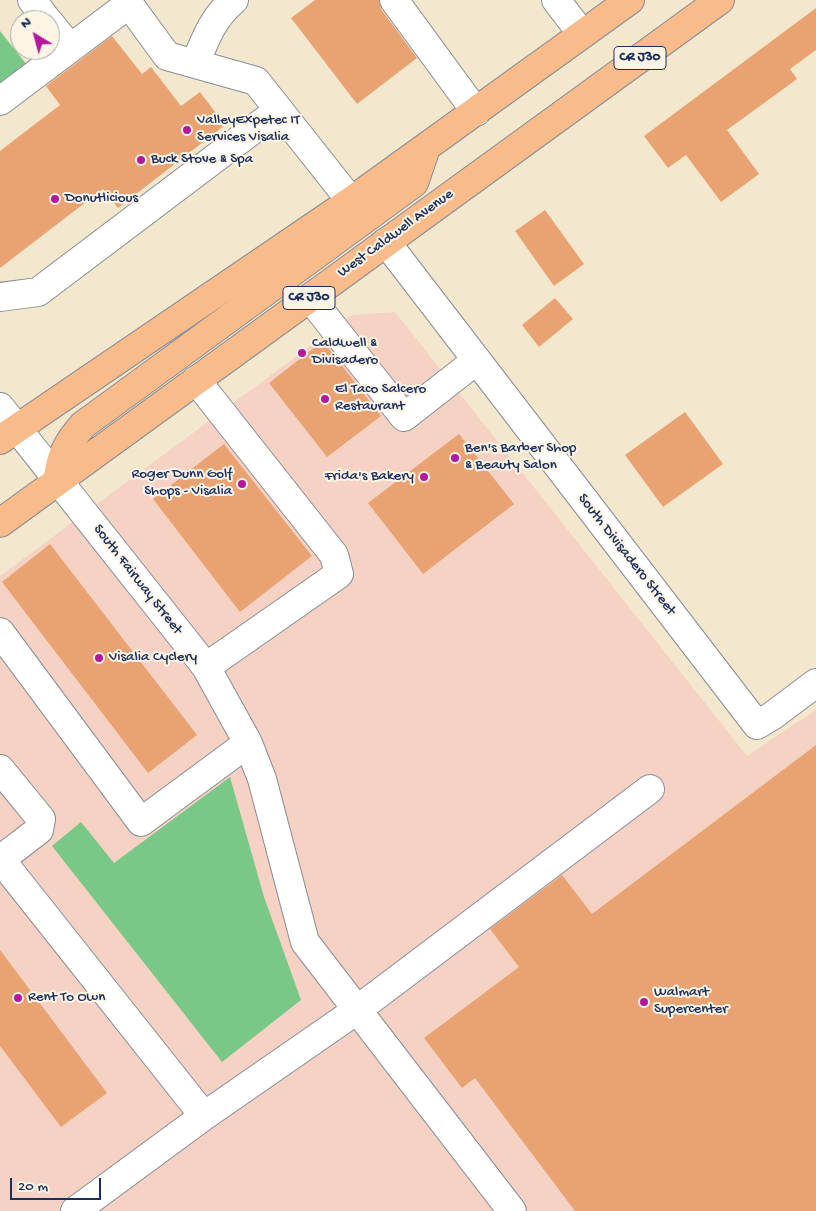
<!DOCTYPE html>
<html>
<head>
<meta charset="utf-8">
<style>
	body { margin:0 }
	#map { position:relative; width:816px; height:1211px; overflow:hidden; background:#f3e8cd; font-family:"Gochi Hand",sans-serif }
	canvas { display:block }
	.north { position:absolute; left:10px; top:10px; width:50px; height:50px; box-sizing:border-box; background:#fcf5e5; border:1px solid #a2a6af; border-radius:50%; rotate:323deg; font-size:14px; font-weight:700; line-height:20px; text-align:center; color:#1b2f5e }
	.north::after { content:''; display:block; margin:auto; width:18px; height:22px; background:#b5179e; clip-path:polygon(50% 0,100% 100%,50% 72%,0 100%) }
	.scale { position:absolute; left:10px; top:1178px; width:91px; height:22px; box-sizing:border-box; border:2px solid #1b2f5e; border-top:0; padding-left:6px; font-size:15px; line-height:18px; white-space:nowrap; color:#1b2f5e; -webkit-text-stroke:4px #fcf5e5; paint-order:stroke }
</style>
</head>
<body>
<div id="map">
<canvas width="816" height="1211"></canvas>
<div class="north">N</div>
<div class="scale">20 m</div>
</div>
<script>
const c = document.querySelector('canvas').getContext('2d');
c.lineJoin = 'round';
function fill(path, color) {
  c.fillStyle = color;
  c.fill(path, 'evenodd');
}
function trace(path, color, width, dash) {
  c.strokeStyle = color;
  c.lineWidth = width;
  c.lineCap = dash ? 'butt' : 'round';
  c.setLineDash(dash || []);
  c.stroke(path);
}
function label(font, color, halo, rows, align = 'center') {
  c.font = font + ' "Gochi Hand",sans-serif';
  c.lineWidth = 4;
  c.setLineDash([]);
  c.textBaseline = 'middle';
  c.strokeStyle = halo;
  c.fillStyle = color;
  for (const [text, x, y, turn = 0] of rows) {
    c.save();
    c.translate(x, y);
    c.rotate((+turn || 0) * Math.PI / 180);
    c.textAlign = isNaN(turn) ? turn : align;
    if (halo) c.strokeText(text, 0, 0);
    c.fillText(text, 0, 0);
    c.restore();
  }
}
fill(new Path2D(`
	M 395,312 L 747,756 L 816,710 L 816,1211 L 0,1211 L 0,576 L 352,315 Z`), '#f5d2c3');
fill(new Path2D(`
	M 0,31 L 27,65 L 0,86 Z
	M 230,777 L 264,897 L 301,1000 L 222,1062 L 52,846 L 81,822 L 114,863 Z`), '#7ac888');
fill(new Path2D(`
	M 315,0 L 379,0 L 381,9 L 417,58 L 357,104 L 291,18 Z
	M 816,8 L 816,50 L 790,69 L 797,79 L 727,130 L 759,174 L 721,202 L 686,155 L 668,168 L 644,136 Z
	M 112,36 L 142,74 L 151,67 L 181,106 L 200,92 L 225,125 L 118,208 L 103,189 L 0,268 L 0,151 L 60,105 L 46,86 Z
	M 545,210 L 584,264 L 554,286 L 515,231 Z
	M 555,298 L 573,319 L 539,347 L 522,325 Z
	M 323,341 L 381,416 L 327,457 L 269,383 Z
	M 685,412 L 723,464 L 663,507 L 625,455 Z
	M 459,434 L 514,504 L 423,574 L 368,503 Z
	M 224,444 L 312,556 L 240,612 L 153,499 Z
	M 50,544 L 197,735 L 148,773 L 2,582 Z
	M 816,745 L 816,1211 L 575,1211 L 475,1078 L 462,1088 L 424,1038 L 519,967 L 490,929 L 562,875 L 592,914 Z
	M 0,950 L 107,1093 L 61,1127 L 0,1046 Z`), '#e9a373');
const minor = new Path2D(`
	M 32,0 L 47,20
	M 126,0 L 167,56 L 256,81 L 351,201
	M 394,0 L 476,112
	M 556,0 L 582,34
	M 50,23 L 69,47
	M 195,64 C 205,40 213,17 234,0
	M 0,101 L 129,4
	M 386,242 L 757,725 L 772,716 L 816,683
	M 0,297 L 38,292 L 279,110
	M 310,298 L 404,417 L 477,360
	M 196,380 L 334,555 L 339,574 L 206,667
	M 0,407 L 206,667 L 248,743 L 262,779 L 305,942 L 512,1211
	M 0,632 L 141,822 L 248,743
	M 0,769 L 41,819 L 39,830 L 0,860
	M 1,860 L 204,1116
	M 75,1211 L 204,1116 L 357,1010 L 650,789`);
const major = new Path2D(`
	M 0,440 L 351,201 L 630,0
	M 58,479 C 60,456 68,442 83,425 L 414,183 L 426,148
	M 0,523 L 720,0`);
trace(minor, '#878c96', 30);
trace(major, '#878c96', 30);
trace(minor, '#fff', 28);
trace(major, '#fabb8b', 28);
for (const [x, y, r, color] of [
	[187,130,5,"#b5179e"],
	[141,160,5,"#b5179e"],
	[55,199,5,"#b5179e"],
	[302,353,5,"#b5179e"],
	[325,399,5,"#b5179e"],
	[455,458,5,"#b5179e"],
	[424,477,5,"#b5179e"],
	[242,484,5,"#b5179e"],
	[99,658,5,"#b5179e"],
	[18,998,5,"#b5179e"],
	[644,1002,5,"#b5179e"]
]) {
  const dot = new Path2D();
  dot.arc(x, y, r, 0, 2 * Math.PI);
  c.fillStyle = color;
  c.fill(dot);
  trace(dot, '#fcf5e5', 2);
}
for (const [x, y, w] of [
	[640,58,52],
	[309,298,52]
]) {
  const box = new Path2D();
  box.roundRect(x - w / 2, y - 11.5, w, 23, 4);
  c.fillStyle = '#fcf5e5';
  c.fill(box);
  trace(box, '#1b2f5e', 1);
}
label('bold 14px', '#1b2f5e', null, [
	["CR J30",640,58],
	["CR J30",309,298]
]);
label('15px', '#1b2f5e', '#fcf5e5', [
	["ValleyExpetec IT",197,121],
	["Services Visalia",197,138],
	["Buck Stove & Spa",151,160],
	["Donutlicious",65,199],
	["Caldwell &",312,344],
	["Divisadero",312,361],
	["El Taco Salcero",335,390],
	["Restaurant",335,407],
	["Ben's Barber Shop",465,449],
	["& Beauty Salon",465,466],
	["Roger Dunn Golf",232,475,"right"],
	["Shops - Visalia",232,492,"right"],
	["Frida's Bakery",414,477,"right"],
	["Visalia Cyclery",109,658],
	["Walmart",654,993],
	["Supercenter",654,1010],
	["Rent To Own",28,998]
], 'left');
label('15px', '#1b2f5e', '#fcf5e5', [
	["West Caldwell Avenue",396,234,-36],
	["South Divisadero Street",626,555,52],
	["South Fairway Street",137,580,52]
]);
</script>
</body>
</html>
